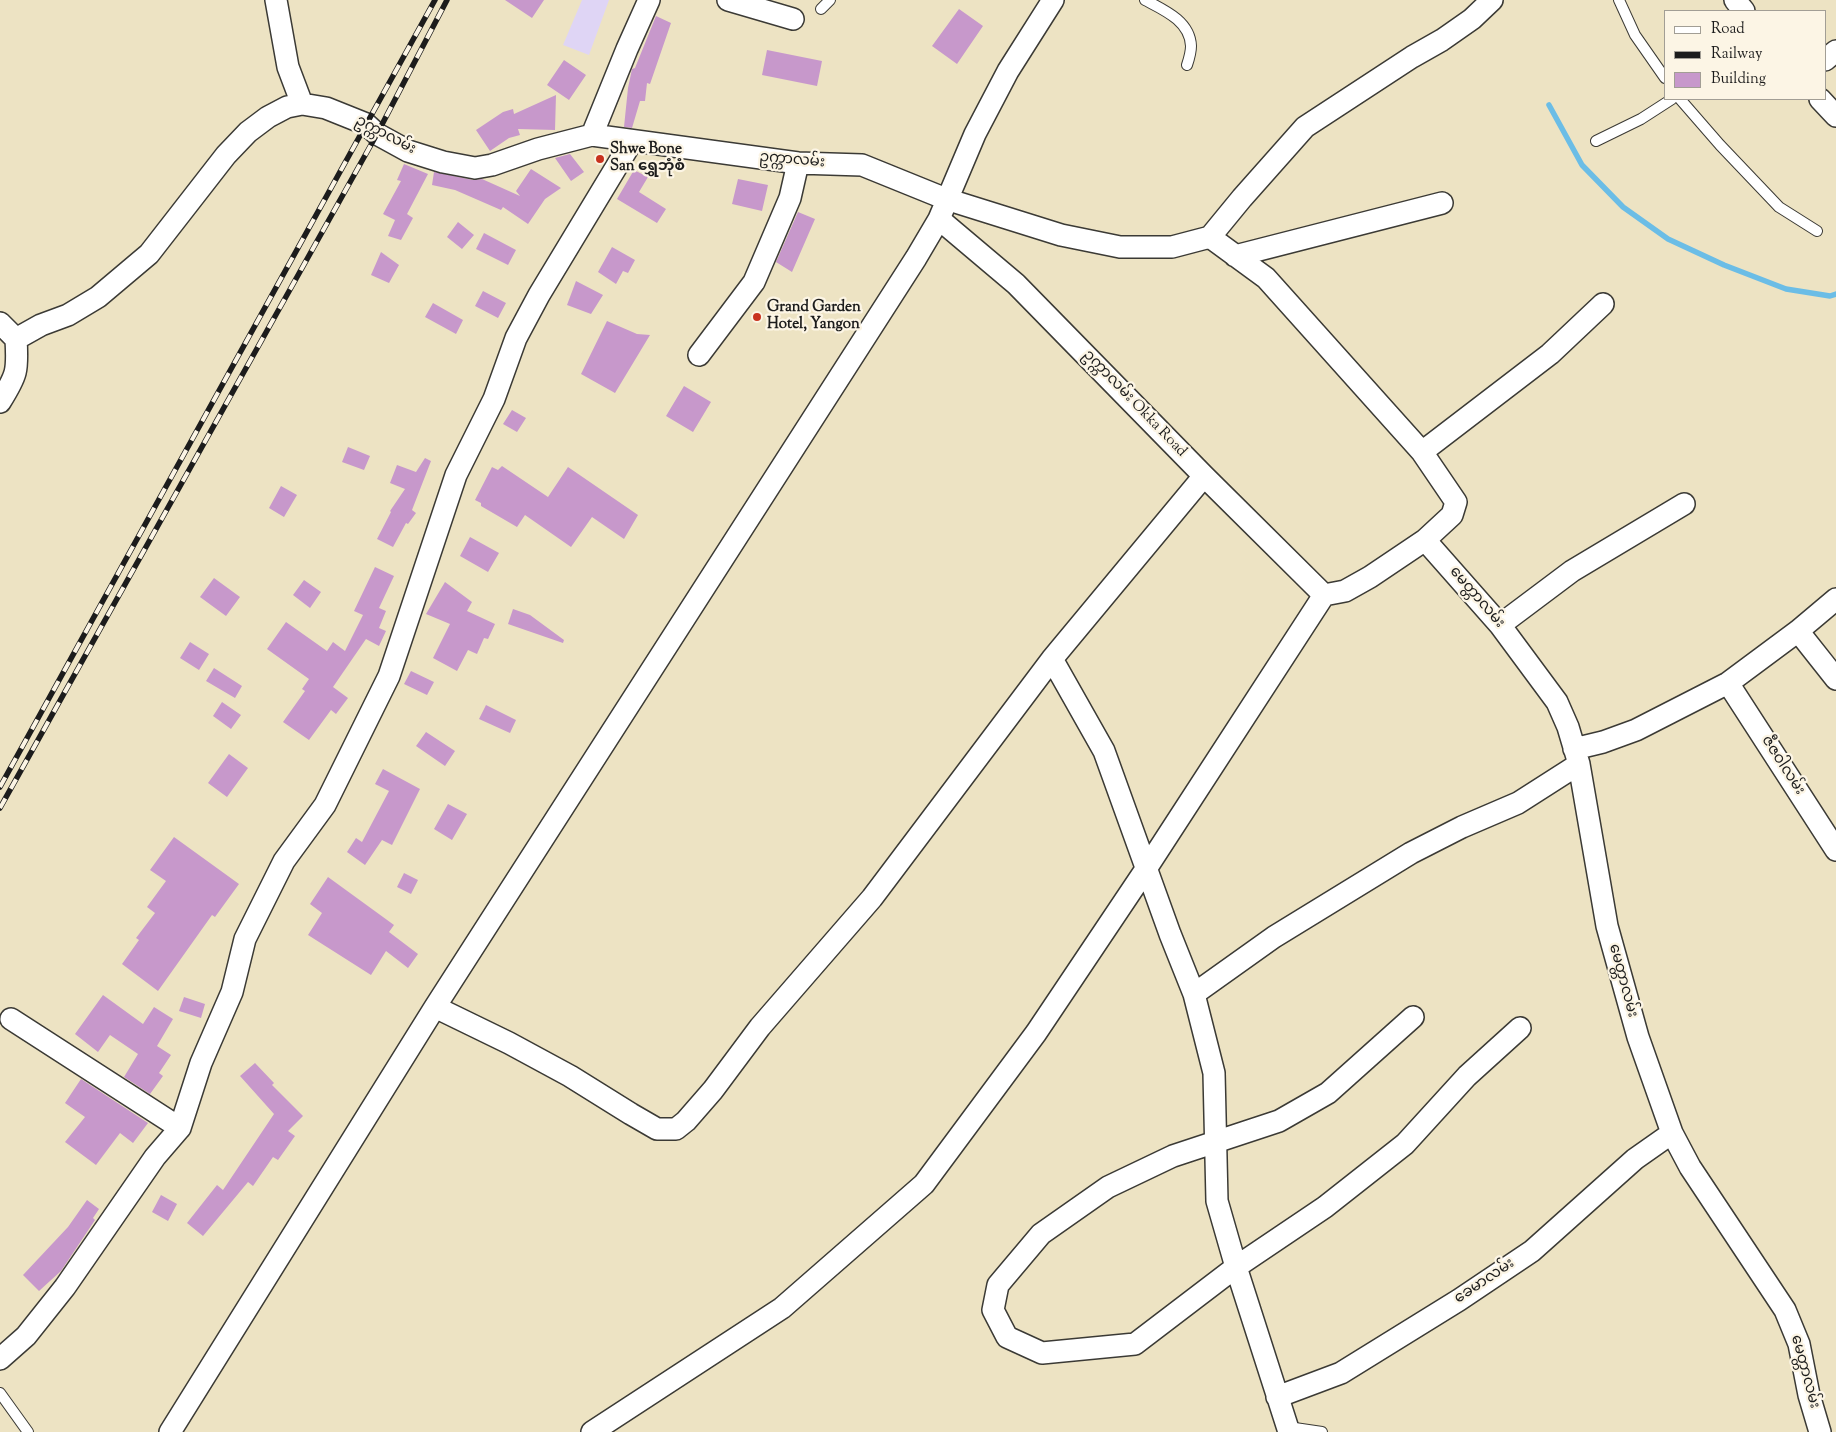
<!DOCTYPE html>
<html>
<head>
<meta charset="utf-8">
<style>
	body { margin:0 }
	#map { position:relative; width:1836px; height:1432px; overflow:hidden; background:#ede3c3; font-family:"Sorts Mill Goudy",serif }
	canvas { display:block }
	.legend { position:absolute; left:1664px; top:10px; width:162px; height:90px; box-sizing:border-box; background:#fcf5e5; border:1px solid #a29e95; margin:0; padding:6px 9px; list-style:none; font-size:15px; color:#1c1c1c }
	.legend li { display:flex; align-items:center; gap:10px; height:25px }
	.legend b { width:25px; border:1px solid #a29e95 }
</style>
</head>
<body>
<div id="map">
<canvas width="1836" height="1432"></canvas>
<ul class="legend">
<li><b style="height:6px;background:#fff"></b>Road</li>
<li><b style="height:6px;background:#1c1c1c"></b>Railway</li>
<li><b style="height:14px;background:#c798cb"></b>Building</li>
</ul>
</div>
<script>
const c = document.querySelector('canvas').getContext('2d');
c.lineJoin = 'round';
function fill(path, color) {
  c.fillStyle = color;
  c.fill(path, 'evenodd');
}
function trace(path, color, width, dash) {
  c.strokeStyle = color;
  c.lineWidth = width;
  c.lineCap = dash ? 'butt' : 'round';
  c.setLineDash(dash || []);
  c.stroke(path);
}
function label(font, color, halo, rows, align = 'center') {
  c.font = font + ' "Sorts Mill Goudy","Noto Sans Myanmar",serif';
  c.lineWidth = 4.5;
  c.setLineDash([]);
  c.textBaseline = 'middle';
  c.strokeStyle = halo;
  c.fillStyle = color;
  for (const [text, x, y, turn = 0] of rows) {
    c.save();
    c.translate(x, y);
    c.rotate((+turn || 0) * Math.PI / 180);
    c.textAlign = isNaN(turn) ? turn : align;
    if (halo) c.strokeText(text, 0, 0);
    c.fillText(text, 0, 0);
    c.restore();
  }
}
fill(new Path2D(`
	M 582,0 L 609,0 L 589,55 L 563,45 Z`), '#dfd5f5');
trace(new Path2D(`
	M 1549,105 L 1582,165 L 1623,207 L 1668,239 L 1724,265 L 1786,289 L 1830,296 L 1836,294`), '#6bbde6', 5.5);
fill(new Path2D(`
	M 505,0 L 544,0 L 532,18 Z
	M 959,9 L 983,26 L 957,64 L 932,46 Z
	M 656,16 L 671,23 L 650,84 L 647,83 L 645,101 L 640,101 L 632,128 L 624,127 L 628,88 L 632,69 L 635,68 Z
	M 767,50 L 822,61 L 817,86 L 762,75 Z
	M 564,60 L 586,75 L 569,100 L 547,85 Z
	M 556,95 L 555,130 L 518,129 L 520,135 L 509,138 L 490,151 L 476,130 L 503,112 L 513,109 L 514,114 Z
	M 570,154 L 584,172 L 571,181 L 555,158 Z
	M 404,164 L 428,174 L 407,214 L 413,218 L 401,240 L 388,236 L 395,220 L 383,214 L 401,181 L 397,180 Z
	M 531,169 L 561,188 L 545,199 L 528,224 L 503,207 L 501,210 L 455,190 L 432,185 L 434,172 L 473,180 L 482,179 L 520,196 L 516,191 Z
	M 634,170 L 648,177 L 639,192 L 666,209 L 657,223 L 617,199 Z
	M 738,179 L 768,185 L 762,211 L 732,204 Z
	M 798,212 L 815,219 L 792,272 L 776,262 Z
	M 458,222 L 474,235 L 462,249 L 447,237 Z
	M 484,233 L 516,250 L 508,265 L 476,249 Z
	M 612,247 L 635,260 L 628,273 L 623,271 L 616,284 L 598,272 Z
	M 381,252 L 399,265 L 389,283 L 371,275 Z
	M 576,281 L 603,295 L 591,314 L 567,305 Z
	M 483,291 L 506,303 L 498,318 L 475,306 Z
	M 433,303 L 463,320 L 456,334 L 425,317 Z
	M 607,321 L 637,334 L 650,335 L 615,393 L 581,374 Z
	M 684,386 L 711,402 L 693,432 L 666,416 Z
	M 512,410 L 526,418 L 517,432 L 503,424 Z
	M 348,447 L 370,456 L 364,470 L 342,462 Z
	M 425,458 L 431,461 L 412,510 L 416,513 L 408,524 L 406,523 L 393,547 L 377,539 L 391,512 L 390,511 L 405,489 L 390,483 L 397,465 L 416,472 Z
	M 502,466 L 548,497 L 568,467 L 638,515 L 624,539 L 592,517 L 571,547 L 525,515 L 517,527 L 481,506 L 481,503 L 475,500 L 492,467 L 498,470 Z
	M 281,486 L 297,495 L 284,517 L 269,508 Z
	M 470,537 L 499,553 L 488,572 L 460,556 Z
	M 375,567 L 394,576 L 379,608 L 386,611 L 379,628 L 386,631 L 379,646 L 366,639 L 333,687 L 348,698 L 336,714 L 331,710 L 309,740 L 283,722 L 305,691 L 302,689 L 309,679 L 267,649 L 286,622 L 327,651 L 333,642 L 345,651 L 363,615 L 354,611 Z
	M 214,578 L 240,597 L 226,616 L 200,597 Z
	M 304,580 L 321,592 L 310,608 L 293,595 Z
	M 445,582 L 472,602 L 467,611 L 495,624 L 488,639 L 484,638 L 477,654 L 468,650 L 457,671 L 433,658 L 450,624 L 426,614 Z
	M 513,609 L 530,615 L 564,640 L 563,643 L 508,624 Z
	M 190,642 L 209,654 L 199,670 L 180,658 Z
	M 214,668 L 242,686 L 235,698 L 206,681 Z
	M 411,671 L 434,682 L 427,695 L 404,684 Z
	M 222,702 L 241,715 L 231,729 L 213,716 Z
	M 486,705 L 516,720 L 510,733 L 479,719 Z
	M 426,732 L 455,751 L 445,766 L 416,746 Z
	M 229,754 L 248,768 L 227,797 L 208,783 Z
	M 383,769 L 420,789 L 392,845 L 382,840 L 365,865 L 347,852 L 356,838 L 362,842 L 389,791 L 375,784 Z
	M 448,804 L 467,814 L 452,840 L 434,829 Z
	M 174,837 L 239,884 L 215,917 L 212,915 L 158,991 L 122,964 L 139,940 L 136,938 L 155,913 L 147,907 L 166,881 L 150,870 Z
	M 404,873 L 418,880 L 411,894 L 397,887 Z
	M 328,877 L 394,925 L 389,932 L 418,954 L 408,968 L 386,951 L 371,975 L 308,935 L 322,913 L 310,904 Z
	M 103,995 L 143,1024 L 154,1007 L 173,1019 L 157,1046 L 171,1055 L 159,1073 L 163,1076 L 150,1094 L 124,1077 L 138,1054 L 110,1035 L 98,1052 L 75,1034 Z
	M 184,997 L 205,1004 L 201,1018 L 179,1011 Z
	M 255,1063 L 274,1083 L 272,1085 L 303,1116 L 288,1131 L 295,1136 L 278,1160 L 273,1157 L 253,1186 L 248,1182 L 203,1236 L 187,1223 L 217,1185 L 223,1190 L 274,1114 L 240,1076 Z
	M 81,1079 L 148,1123 L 133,1143 L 120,1133 L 96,1165 L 65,1142 L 85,1117 L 65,1103 Z
	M 161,1195 L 177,1204 L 168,1221 L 152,1212 Z
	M 87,1200 L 99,1209 L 93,1218 L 95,1220 L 61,1271 L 39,1291 L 23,1275 L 68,1227 Z`), '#c798cb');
const lane = new Path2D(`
	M 1145,0 C 1164,10 1190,21 1191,46 C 1191,52 1189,59 1187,65
	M 1619,0 L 1635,35 L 1665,78
	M 821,9 L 830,0
	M 1680,99 L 1720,145 L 1779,207 L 1817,231
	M 1596,141 L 1641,119 L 1672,99
	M 0,1393 L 28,1432
	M 1288,1427 L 1322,1432`);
const street = new Path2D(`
	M 276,0 L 288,67 L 302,104
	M 728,0 L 793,19
	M 1735,0 L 1744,11
	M 1825,60 L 1836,51
	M 1820,99 L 1836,116
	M 592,135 L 627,49 L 649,0
	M 939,219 L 1016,284 L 1204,476 L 1324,595
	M 1235,256 L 1442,203
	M 0,323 L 16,339 L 41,325 L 68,315 L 98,297 L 149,254 L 226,155 L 248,132 L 268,117 L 287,107 L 302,104 L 326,108 L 366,124 L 377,134 L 408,151 L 443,162 L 475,168 L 492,165 L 538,149 L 592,135 L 798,163 L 862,165 L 946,199 L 1061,235 L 1120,247 L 1172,247 L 1210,237 L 1242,198 L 1305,127 L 1412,57 L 1442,40 L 1472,19 L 1492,0
	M 699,355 L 754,282 L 790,198 L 798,163
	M 0,402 C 17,375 18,371 16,339
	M 1422,452 L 1550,354 L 1603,304
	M 1425,540 L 1500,625 L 1557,702 L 1568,727 L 1579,764 L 1607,926 L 1638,1037 L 1672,1133 L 1690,1167 L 1785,1310 L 1799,1344 L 1809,1395 L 1820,1432
	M 1500,625 L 1572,571 L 1684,504
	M 1798,631 L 1836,679
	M 1052,659 L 1104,751 L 1170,934 L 1194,994 L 1214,1073 L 1217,1201 L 1236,1267 L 1289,1432
	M 1728,683 L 1836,850
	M 1574,749 L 1603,742 L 1636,730 L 1728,683 L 1798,631 L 1836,599
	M 1194,994 L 1274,937 L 1411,853 L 1462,827 L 1518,803 L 1579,764
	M 435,1007 L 509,1043 L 570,1076 L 631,1114 L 657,1129 L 676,1129 L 686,1121 L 713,1090 L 760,1027 L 872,898 L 1052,659 L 1204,476
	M 1413,1017 L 1328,1093 L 1279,1121 L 1173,1156 L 1108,1187 L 1041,1234 L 998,1285 L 993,1310 L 1007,1337 L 1042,1353 L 1135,1344 L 1236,1267 L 1325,1207 L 1405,1144 L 1467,1076 L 1520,1028
	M 11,1019 L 180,1128
	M 0,1359 L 26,1336 L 65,1287 L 155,1157 L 180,1128 L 201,1063 L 232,992 L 245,939 L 284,861 L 325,805 L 389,676 L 456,475 L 494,399 L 516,338 L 539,295 L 632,141
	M 1277,1397 L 1341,1373 L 1459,1300 L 1532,1251 L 1635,1159 L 1672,1133
	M 170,1432 L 435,1007 L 916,258 L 939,219 L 975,134 L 1008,71 L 1053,0
	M 592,1432 L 782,1308 L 924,1184 L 1036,1033 L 1146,869 L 1324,595 L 1345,591 L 1370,577 L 1425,540 L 1452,515 L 1456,502 L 1422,452 L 1266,278 L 1210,237`);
trace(lane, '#3b3a35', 12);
trace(street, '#3b3a35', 24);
trace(lane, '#fff', 10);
trace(street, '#fff', 21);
const rail = new Path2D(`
	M 0,787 L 435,0
	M 0,808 L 377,134 L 447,0`);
trace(rail, '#1c1c1c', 5.5);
trace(rail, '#fcf5e5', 4, [11]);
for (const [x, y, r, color] of [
	[600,159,5,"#c8321e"],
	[757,317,5,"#c8321e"]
]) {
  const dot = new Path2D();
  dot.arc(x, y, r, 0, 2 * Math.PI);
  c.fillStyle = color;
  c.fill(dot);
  trace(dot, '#fcf5e5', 2);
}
label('15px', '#1c1c1c', '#fcf5e5', [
	["ဥက္ကာလမ်း",385,136,28],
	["ဥက္ကာလမ်း",792,161,5],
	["ဥက္ကာလမ်း Okka Road",1134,404,46],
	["မေတ္တာလမ်း",1476,598,49],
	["ဇီဇဝါလမ်း",1782,766,57],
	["မေတ္တာလမ်း",1622,981,75],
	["ခေမာလမ်း",1485,1282,-34],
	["မေတ္တာလမ်း",1804,1372,75]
]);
label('bold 15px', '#1c1c1c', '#fcf5e5', [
	["Shwe Bone",610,150],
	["San ရွှေဘုံစံ",610,167],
	["Grand Garden",767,308],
	["Hotel, Yangon",767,325]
], 'left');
</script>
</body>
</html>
